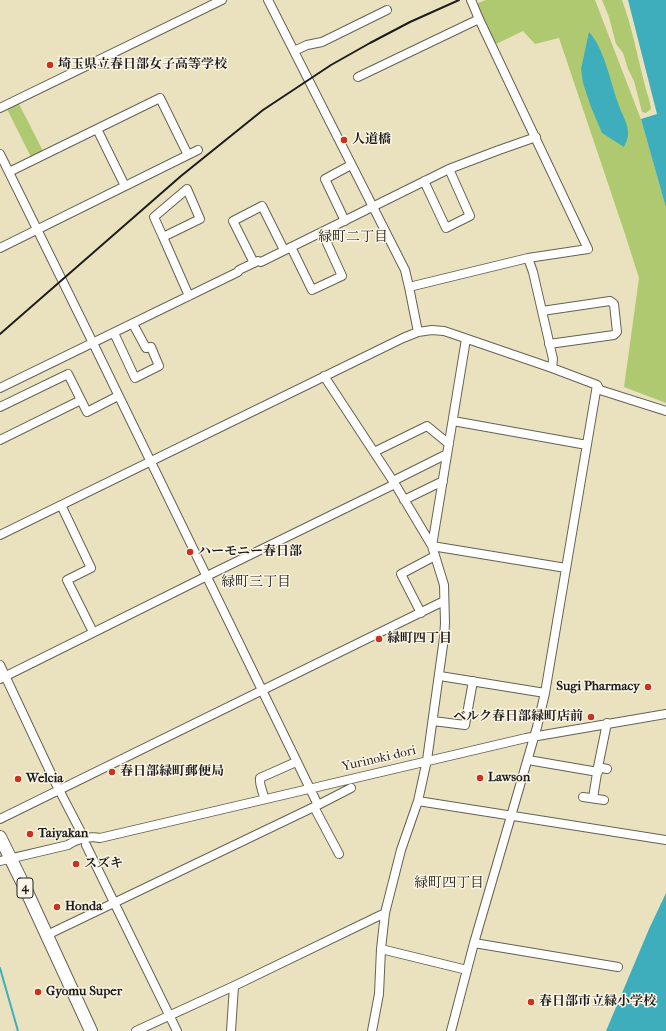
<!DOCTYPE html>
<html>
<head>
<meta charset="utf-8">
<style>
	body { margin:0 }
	canvas { display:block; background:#eae2be }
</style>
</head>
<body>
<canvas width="666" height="1031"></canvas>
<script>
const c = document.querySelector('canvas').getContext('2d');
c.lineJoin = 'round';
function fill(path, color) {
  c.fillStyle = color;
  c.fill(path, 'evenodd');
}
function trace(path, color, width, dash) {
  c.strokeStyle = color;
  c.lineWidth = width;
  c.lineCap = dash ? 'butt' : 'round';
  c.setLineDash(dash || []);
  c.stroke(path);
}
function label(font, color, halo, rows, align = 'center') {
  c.font = font + ' "IM FELL French Canon","Noto Serif JP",serif';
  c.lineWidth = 3;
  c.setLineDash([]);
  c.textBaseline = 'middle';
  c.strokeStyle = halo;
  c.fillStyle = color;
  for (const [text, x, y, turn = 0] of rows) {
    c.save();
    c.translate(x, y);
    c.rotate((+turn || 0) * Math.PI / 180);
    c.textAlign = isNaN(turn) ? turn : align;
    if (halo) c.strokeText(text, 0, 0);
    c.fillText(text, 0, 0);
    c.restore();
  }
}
fill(new Path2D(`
	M 486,0 L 595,0 L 642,122 L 666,208 L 666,403 L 624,387 L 639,278 L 625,234 L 559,38 L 535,44 L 523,31 L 492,46 L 473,5 Z
	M 602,0 L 622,0 C 632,27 637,54 644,82 C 646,91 650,100 651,109 L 646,113 L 642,112 L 634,81 L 628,69 L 623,53 L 616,44 L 609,17 Z
	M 19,104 L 43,151 L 31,157 L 7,109 Z`), '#aec970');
fill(new Path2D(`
	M 628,0 L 666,0 L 666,208 L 641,119 L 657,114 Z
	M 589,32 C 605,50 610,81 618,103 C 621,113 629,124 628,135 C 628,139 625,144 624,147 L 602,133 L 591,107 L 583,83 L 581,69 Z
	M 666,893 L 666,1031 L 606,1031 L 649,929 Z`), '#3faebc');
trace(new Path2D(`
	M 0,968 L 18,1031`), '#3faebc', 2);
const minor = new Path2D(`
	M 268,0 L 405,270 L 409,287 L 418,332
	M 294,51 L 307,45 L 322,42 L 387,10
	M 358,77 L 479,19
	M 0,108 L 222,0
	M 97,129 L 125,186
	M 0,154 L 93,343 L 318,805
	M 9,172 L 160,98 L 188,155
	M 424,181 L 446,228 L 470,216 L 449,169
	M 345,221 L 325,179 L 351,165
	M 163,237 L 154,217 L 187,189 L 200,219 L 163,237 L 189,296
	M 291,247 L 312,290 L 342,276 L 322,232
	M 0,248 L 198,150
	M 528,258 L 533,272 L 553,359 L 552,368
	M 254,263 L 233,221 L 262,206 L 284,250
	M 409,287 L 528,258 L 588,249 L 479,19 L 471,0
	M 542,311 L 610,301 L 614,304 L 617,332 L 614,335 L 549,344
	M 114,333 L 135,378 L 159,366 L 151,347 L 146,348 L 133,324
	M 466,339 L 432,546 L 566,568
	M 324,376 L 395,484 L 432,546 L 444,585 L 445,623 L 444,638 L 427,760 L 418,801 L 401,850 L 385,913 L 381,949 L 379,994 L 372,1031
	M 0,388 L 238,272 L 239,270 L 258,261 L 261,262 L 449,169 L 499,150 L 536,137
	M 0,407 L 68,374 L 87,412 L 118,396
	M 453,421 L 587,445
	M 0,440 L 81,400
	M 374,452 L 427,426 L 449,444
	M 393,481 L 447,454
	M 404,500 L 443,481
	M 61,505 L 91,568 L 67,580 L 93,632
	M 0,535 L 403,338 L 418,332 L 432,330 L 444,331 L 453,334 L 552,368 L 597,385 L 600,390 L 666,411
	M 421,613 L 401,574 L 435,556
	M 0,665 L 55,782 L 82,834 L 83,839
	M 440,676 L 545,693
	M 0,679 L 207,576 L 395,484
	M 433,721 L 465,725 L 473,681
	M 528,760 L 598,772
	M 598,767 L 607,723
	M 583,797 L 604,800
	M 264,798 C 263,791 259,785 260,778 L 296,762
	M 593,798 L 598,767 L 607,769
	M 418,801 L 666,840
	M 314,807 L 339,854
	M 0,819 L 444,601
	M 86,845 L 177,1031
	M 0,861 L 68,845 C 76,839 90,836 100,838 L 526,738 L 666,714
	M 47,935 L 318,805 L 351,788
	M 474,943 L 618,967
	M 381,949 L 467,970
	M 136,1031 L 234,986 L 385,913
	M 231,1031 L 234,986
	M 451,1031 L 474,943 L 537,727 L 545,693 L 597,385`);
const highway = new Path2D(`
	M 0,837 L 26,890 L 91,1031`);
trace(minor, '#646155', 10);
trace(highway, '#646155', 14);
trace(minor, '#fff', 8);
trace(highway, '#fff', 12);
trace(new Path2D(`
	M 0,334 L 181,176 L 263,110 L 331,65 L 370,43 L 410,22 L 459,0`), '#1c1c1c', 2);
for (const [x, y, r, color] of [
	[50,65,4,"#c8321e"],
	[344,140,4,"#c8321e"],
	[190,552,4,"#c8321e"],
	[379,639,4,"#c8321e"],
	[648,687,4,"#c8321e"],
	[591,717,4,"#c8321e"],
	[112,772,4,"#c8321e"],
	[480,778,4,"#c8321e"],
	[18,779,4,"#c8321e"],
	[30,834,4,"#c8321e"],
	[76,864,4,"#c8321e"],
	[57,907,4,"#c8321e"],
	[38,992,4,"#c8321e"],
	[531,1002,4,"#c8321e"]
]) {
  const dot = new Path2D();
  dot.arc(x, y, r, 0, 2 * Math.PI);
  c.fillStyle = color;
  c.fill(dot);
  trace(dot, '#fcf5e5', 1.5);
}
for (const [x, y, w] of [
	[25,888,16]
]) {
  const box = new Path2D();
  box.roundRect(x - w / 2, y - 10, w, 20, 3);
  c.fillStyle = '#fcf5e5';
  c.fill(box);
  trace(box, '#1c1c1c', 1);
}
label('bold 12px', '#1c1c1c', null, [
	["4",25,888]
]);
label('bold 13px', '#1c1c1c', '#fcf5e5', [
	["埼玉県立春日部女子高等学校",58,65],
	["人道橋",352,140],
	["ハーモニー春日部",198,552],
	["緑町四丁目",387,639],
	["Sugi Pharmacy",640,687,"right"],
	["ベルク春日部緑町店前",583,717,"right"],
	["春日部緑町郵便局",120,772],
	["Lawson",488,778],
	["Welcia",26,779],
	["Taiyakan",38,834],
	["スズキ",84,864],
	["Honda",65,907],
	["Gyomu Super",46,992],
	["春日部市立緑小学校",539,1002]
], 'left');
label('13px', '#1c1c1c', '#fcf5e5', [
	["Yurinoki-dori",379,759,-13]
]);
label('14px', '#1c1c1c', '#fcf5e5', [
	["緑町二丁目",353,238],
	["緑町三丁目",256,583],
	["緑町四丁目",449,884]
]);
</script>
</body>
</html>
